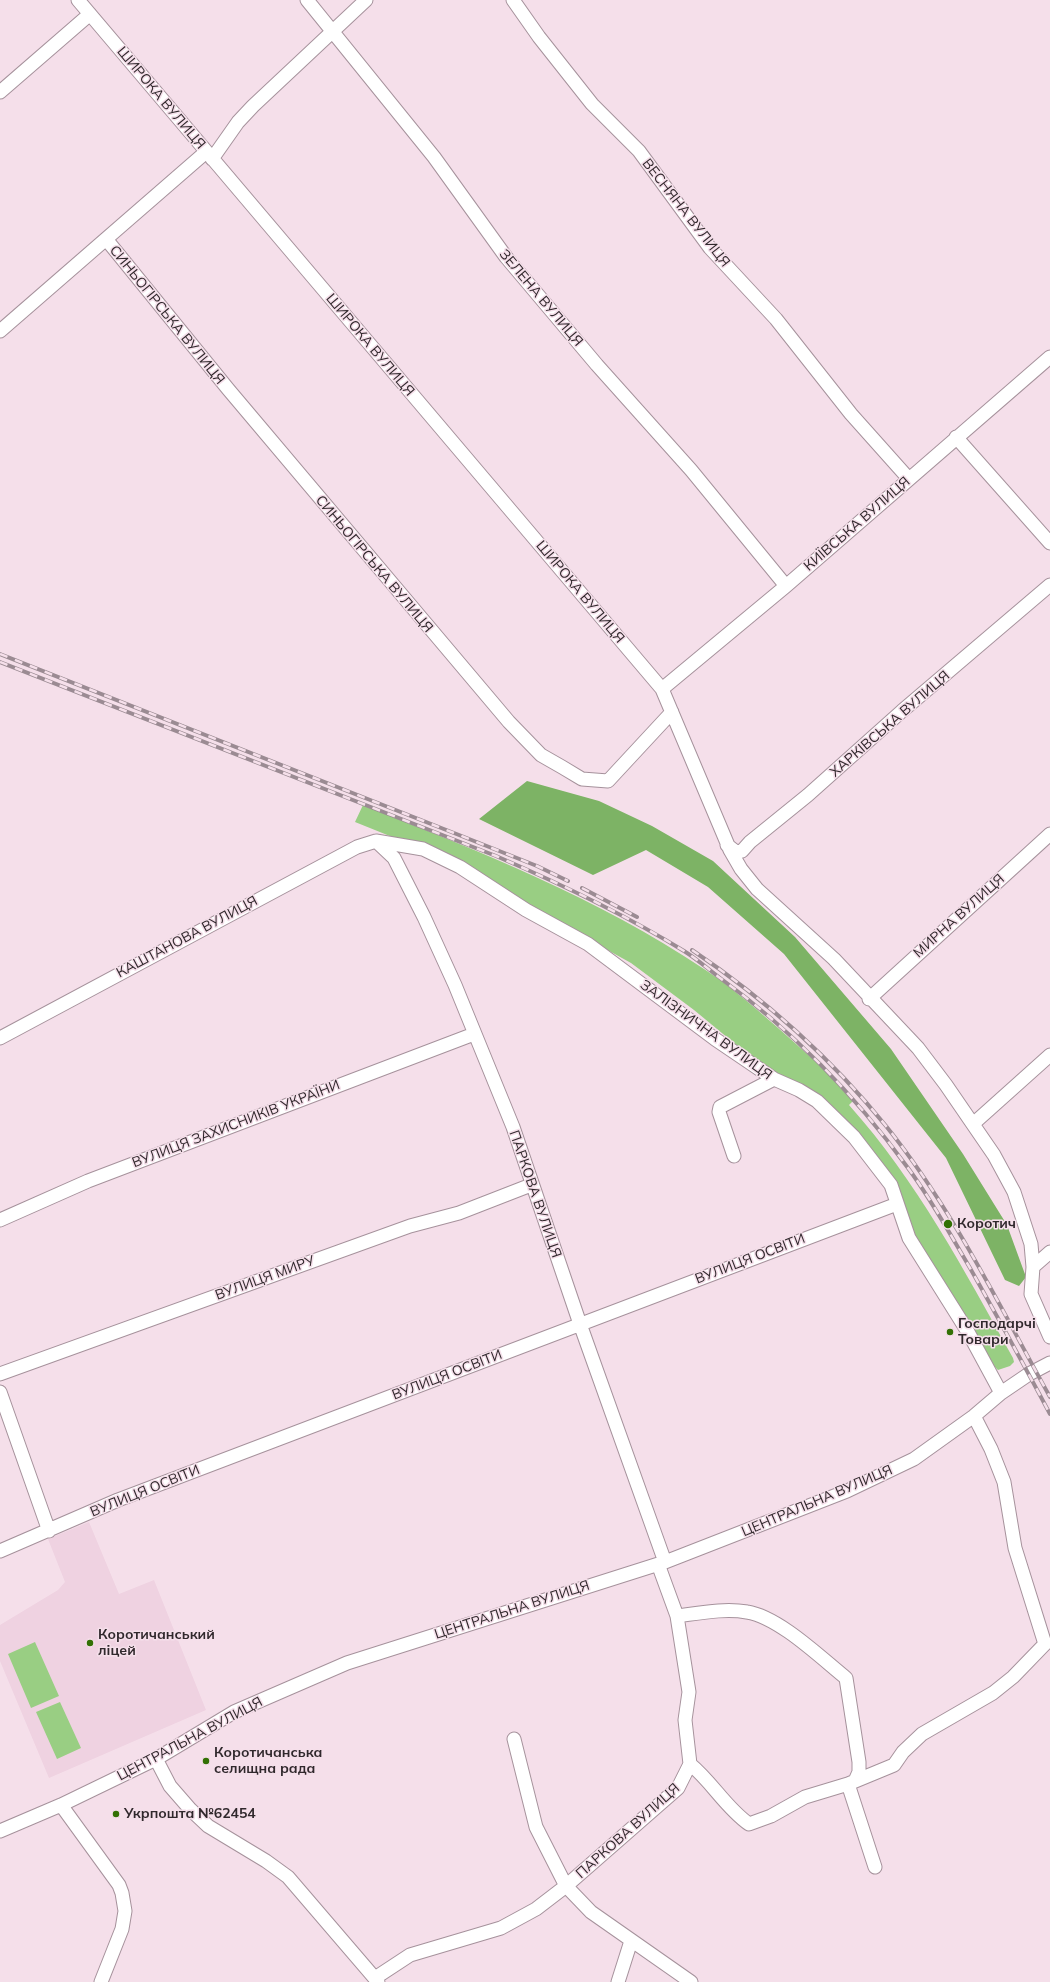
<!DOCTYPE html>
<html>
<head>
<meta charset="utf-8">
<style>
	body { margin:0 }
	canvas { display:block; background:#f5dfea }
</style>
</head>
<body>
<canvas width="1050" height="1982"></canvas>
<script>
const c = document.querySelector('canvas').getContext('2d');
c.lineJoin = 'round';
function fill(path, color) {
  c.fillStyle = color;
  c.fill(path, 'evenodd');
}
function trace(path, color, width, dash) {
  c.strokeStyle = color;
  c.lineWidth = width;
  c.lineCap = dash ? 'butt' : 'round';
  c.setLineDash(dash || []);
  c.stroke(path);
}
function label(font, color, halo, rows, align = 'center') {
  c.font = font + ' Mulish,sans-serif';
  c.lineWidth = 3;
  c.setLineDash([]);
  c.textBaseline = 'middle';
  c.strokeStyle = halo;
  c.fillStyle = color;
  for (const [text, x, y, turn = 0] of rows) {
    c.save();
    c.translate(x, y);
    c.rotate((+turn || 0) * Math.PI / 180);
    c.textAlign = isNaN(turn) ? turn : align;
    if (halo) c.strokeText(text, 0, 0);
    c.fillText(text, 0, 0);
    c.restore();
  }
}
fill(new Path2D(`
	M 89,1522 L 119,1594 L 154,1580 L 206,1710 L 49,1778 L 0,1661 L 0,1625 L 58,1590 L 65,1582 L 48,1539 Z`), '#efd2e1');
fill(new Path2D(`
	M 363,805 C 481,852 598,898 704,969 C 733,988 760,1012 786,1035 C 809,1056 834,1076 853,1101 L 849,1105 C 917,1181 964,1270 1013,1358 L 1014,1362 L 1010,1366 L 998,1370 L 993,1365 L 914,1238 L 897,1198 L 838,1120 L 775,1072 L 757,1062 L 694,1010 L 631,963 L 432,853 L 355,822 Z
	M 35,1642 L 59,1696 L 31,1708 L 8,1654 Z
	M 60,1702 L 81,1748 L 57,1759 L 36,1712 Z`), '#99ce83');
fill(new Path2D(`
	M 527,781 L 599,801 L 652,826 L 713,861 L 795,937 L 891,1049 L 963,1154 L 1007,1225 L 1026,1277 L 1019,1286 L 1005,1280 L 946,1158 L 784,954 L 708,887 L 646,850 L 593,875 L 479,819 Z`), '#7db365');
const minor = new Path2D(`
	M 78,0 L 662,689 L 730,850 L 741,869 L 757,889 L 834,959 L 918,1048 L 946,1085 L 994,1155 L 1014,1192 L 1031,1244 L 1033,1267 L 1031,1294 L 1050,1337
	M 307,0 L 434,157 L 506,257 L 597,365 L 691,470 L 786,586
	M 513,0 L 539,37 L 592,104 L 639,151 L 710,248 L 776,319 L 851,414 L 909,479
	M 0,92 L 90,14
	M 212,159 L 238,122 L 253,106 L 366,0
	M 106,239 L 228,389 L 509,722 L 541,755 L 562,767 L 582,779 L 608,781 L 672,712
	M 0,331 L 206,152
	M 956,437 L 1050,543
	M 662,689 L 786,586 L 1050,357
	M 376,841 L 394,858 L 424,917 L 455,985 L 513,1127 L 580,1324 L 665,1562
	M 727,845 L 736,852 L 742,851 L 750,842 L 808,795 L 902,711 L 1050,585
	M 869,999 L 1050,834
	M 0,1038 L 357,847 L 376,841 L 423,849 L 460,867 L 526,910 L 588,944 L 715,1039 L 774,1079 L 799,1090 L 817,1101 L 854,1137 L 891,1185 L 909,1238 L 968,1332 L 1001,1393
	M 973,1124 L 1050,1055
	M 734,1156 L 719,1112 L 720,1107 L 774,1079
	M 0,1220 L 88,1181 L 474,1034
	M 1033,1267 L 1050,1252
	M 0,1374 L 410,1226 L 459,1213 L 531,1185
	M 0,1392 L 49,1531
	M 0,1551 L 118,1500 L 897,1204
	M 677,1616 C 700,1613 725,1608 747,1612 C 779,1617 821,1658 846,1678 L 859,1762 L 859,1772 L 855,1781
	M 514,1739 L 536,1827 L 566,1886 L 591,1912 L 691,1982
	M 156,1759 L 170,1786 L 190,1809 L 208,1826 L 266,1861 L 288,1877 L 378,1982
	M 690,1764 C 712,1782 726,1808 749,1824 L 771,1816 L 805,1797 L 848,1784 L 894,1765 L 903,1752 L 922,1734 L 993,1693 L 1013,1677 L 1045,1644 L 1015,1548 L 1004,1482 L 991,1449 L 974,1416
	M 848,1784 L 875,1867
	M 61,1805 L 119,1885 L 122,1893 L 125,1911 L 122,1929 L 101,1982
	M 0,1831 L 61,1805 L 156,1759 L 234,1712 L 347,1663 L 665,1562 L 847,1491 L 914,1459 L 974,1416 L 1001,1393 L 1029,1374 L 1050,1363
	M 375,1978 L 410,1955 L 501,1928 L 536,1909 L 566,1886 L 678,1788 L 690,1764 L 685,1720 L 689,1692 L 677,1616 L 658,1564
	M 618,1982 L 631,1941`);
trace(minor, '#a6929c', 15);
trace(minor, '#fff', 13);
const rail = new Path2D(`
	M 0,654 L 459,835 L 537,866 L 568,881
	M 0,662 L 496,856 C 561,884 624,914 684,951 C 697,959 708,969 720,978 C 793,1031 855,1095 908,1168 C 931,1199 950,1234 970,1268 C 997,1316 1024,1365 1050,1414
	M 582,888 L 637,917
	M 692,950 C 765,999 830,1057 886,1126 C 952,1208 999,1305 1050,1397`);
trace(rail, '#9b8b93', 4);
trace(rail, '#f5dfea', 2.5, [8]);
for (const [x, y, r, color] of [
	[948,1224,5,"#327004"],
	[950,1332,4,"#327004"],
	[90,1643,4,"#327004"],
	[206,1761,4,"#327004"],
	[116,1814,4,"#327004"]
]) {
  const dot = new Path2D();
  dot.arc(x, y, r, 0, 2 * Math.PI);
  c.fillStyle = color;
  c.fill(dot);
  trace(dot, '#f5dfea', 1.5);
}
label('14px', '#30282c', '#f5dfea', [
	["ШИРОКА ВУЛИЦЯ",161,98,50],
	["ВЕСНЯНА ВУЛИЦЯ",686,213,52],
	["ЗЕЛЕНА ВУЛИЦЯ",541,298,50],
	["СИНЬОГІРСЬКА ВУЛИЦЯ",167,315,51],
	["ШИРОКА ВУЛИЦЯ",370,345,50],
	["КИЇВСЬКА ВУЛИЦЯ",857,524,-41],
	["СИНЬОГІРСЬКА ВУЛИЦЯ",374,564,50],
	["ШИРОКА ВУЛИЦЯ",580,592,50],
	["ХАРКІВСЬКА ВУЛИЦЯ",890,724,-41],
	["МИРНА ВУЛИЦЯ",959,916,-42],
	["КАШТАНОВА ВУЛИЦЯ",187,937,-28],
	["ЗАЛІЗНИЧНА ВУЛИЦЯ",706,1030,36],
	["ВУЛИЦЯ ЗАХИСНИКІВ УКРАЇНИ",236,1124,-21],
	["ПАРКОВА ВУЛИЦЯ",535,1194,71],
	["ВУЛИЦЯ ОСВІТИ",750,1259,-21],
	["ВУЛИЦЯ МИРУ",265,1278,-20],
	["ВУЛИЦЯ ОСВІТИ",447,1375,-21],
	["ВУЛИЦЯ ОСВІТИ",145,1491,-22],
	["ЦЕНТРАЛЬНА ВУЛИЦЯ",817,1501,-23],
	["ЦЕНТРАЛЬНА ВУЛИЦЯ",512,1610,-18],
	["ЦЕНТРАЛЬНА ВУЛИЦЯ",190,1739,-28],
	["ПАРКОВА ВУЛИЦЯ",628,1831,-42]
]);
label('bold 14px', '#30282c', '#f5dfea', [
	["Коротич",957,1224],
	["Господарчі",958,1324],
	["Товари",958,1340],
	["Коротичанський",98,1635],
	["ліцей",98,1651],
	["Коротичанська",214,1753],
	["селищна рада",214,1769],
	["Укрпошта №62454",124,1814]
], 'left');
</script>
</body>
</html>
